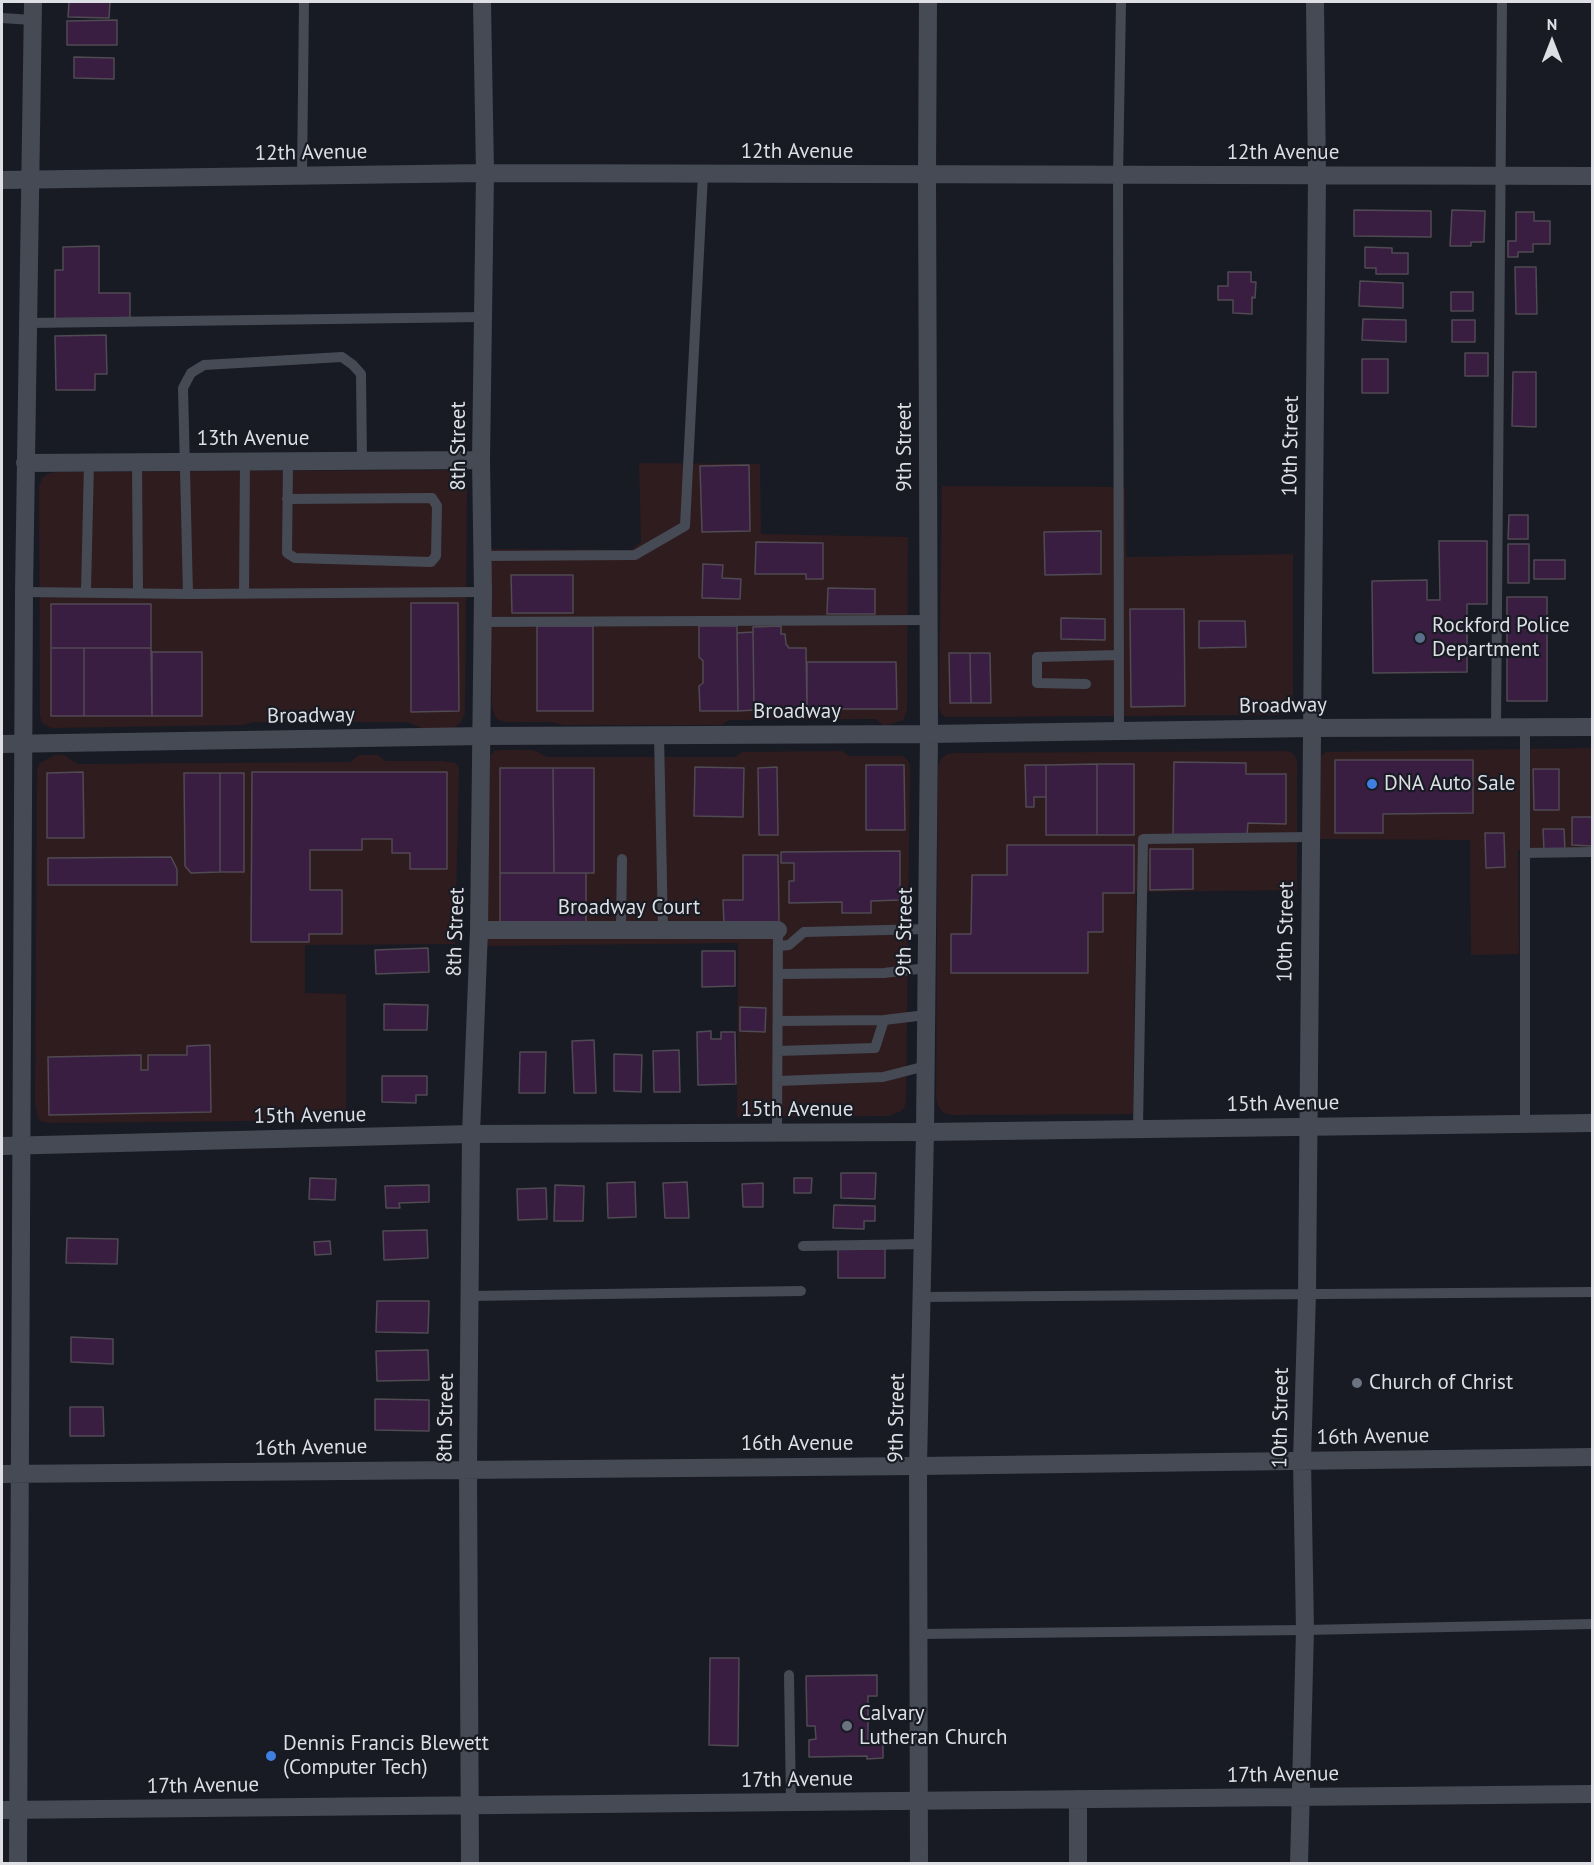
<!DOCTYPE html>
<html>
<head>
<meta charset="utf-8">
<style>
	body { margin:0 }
	#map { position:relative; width:1594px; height:1865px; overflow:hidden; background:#181b23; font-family:"PT Sans",sans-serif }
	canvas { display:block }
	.frame { position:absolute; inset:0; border:3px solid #dddfe5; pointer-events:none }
	.north { position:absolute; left:1522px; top:12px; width:60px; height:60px; -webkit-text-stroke:4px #181b23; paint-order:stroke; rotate:0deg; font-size:16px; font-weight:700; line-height:24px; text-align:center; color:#dddfe5 }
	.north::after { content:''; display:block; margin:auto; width:21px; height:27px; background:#dddfe5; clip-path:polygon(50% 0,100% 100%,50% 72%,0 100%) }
</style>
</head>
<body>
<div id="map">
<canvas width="1594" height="1865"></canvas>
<div class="frame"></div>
<div class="north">N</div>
</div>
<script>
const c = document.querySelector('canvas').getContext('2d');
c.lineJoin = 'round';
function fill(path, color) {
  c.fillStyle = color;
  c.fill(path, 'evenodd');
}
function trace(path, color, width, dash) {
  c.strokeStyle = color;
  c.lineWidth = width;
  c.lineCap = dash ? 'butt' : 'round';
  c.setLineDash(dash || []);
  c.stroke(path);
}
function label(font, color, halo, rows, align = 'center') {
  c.font = font + ' "PT Sans",sans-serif';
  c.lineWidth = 4.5;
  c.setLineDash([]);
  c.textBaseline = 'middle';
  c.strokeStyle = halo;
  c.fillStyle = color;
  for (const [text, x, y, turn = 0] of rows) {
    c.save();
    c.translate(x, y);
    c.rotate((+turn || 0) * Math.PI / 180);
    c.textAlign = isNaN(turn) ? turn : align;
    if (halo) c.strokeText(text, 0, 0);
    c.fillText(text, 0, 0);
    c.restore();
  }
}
fill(new Path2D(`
	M 639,463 L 760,464 L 761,534 L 908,537 L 907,711 L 903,720 L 885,726 L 875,719 L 729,720 L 722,725 L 563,725 L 551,722 L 505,722 L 497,719 L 494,714 L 492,706 L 489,549 L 631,550 L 641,542 Z
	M 451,470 L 458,472 L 467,486 L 465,713 L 460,723 L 453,729 L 421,728 L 408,722 L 255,722 L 242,725 L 51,728 L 42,723 L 40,716 L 39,486 L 42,478 L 48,474 L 56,472 Z
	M 942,486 L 1125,487 L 1126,557 L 1293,554 L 1293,701 L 1291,707 L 1278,715 L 946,717 L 941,714 L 939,707 Z
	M 1592,748 L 1592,847 L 1518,850 L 1519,954 L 1471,955 L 1470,840 L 1319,839 L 1321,756 L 1326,752 Z
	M 501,750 L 533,750 L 547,757 L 735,757 L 742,752 L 842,751 L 850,756 L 903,756 L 908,760 L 910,767 L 906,1103 L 902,1111 L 889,1116 L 737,1117 L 738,943 L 486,946 L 490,756 L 494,751 Z
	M 1284,751 L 1293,753 L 1297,760 L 1297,890 L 1136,892 L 1133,1114 L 952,1115 L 943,1113 L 938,1106 L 936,1097 L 938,766 L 941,759 L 947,754 L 955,753 Z
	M 55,755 L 64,755 L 78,764 L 350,762 L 359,755 L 378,755 L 385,761 L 442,761 L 456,763 L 459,768 L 455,944 L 305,945 L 305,993 L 346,994 L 346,1120 L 49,1123 L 40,1121 L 37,1114 L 35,1103 L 37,770 L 40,763 Z`), '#2f1c1f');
const building = new Path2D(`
	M 69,2 L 110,2 L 109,18 L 68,17 Z
	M 117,20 L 117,45 L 67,45 L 67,21 Z
	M 74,57 L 114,58 L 114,79 L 74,78 Z
	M 1354,210 L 1431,211 L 1431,237 L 1354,236 Z
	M 1452,210 L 1485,211 L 1484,242 L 1471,242 L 1471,246 L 1450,246 Z
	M 1516,212 L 1534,212 L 1534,221 L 1550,221 L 1550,244 L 1533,244 L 1533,252 L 1518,252 L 1518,257 L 1508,257 L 1508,241 L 1516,241 Z
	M 99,246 L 99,293 L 130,293 L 130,320 L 55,321 L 55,270 L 63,270 L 63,247 Z
	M 1365,247 L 1392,248 L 1392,253 L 1408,253 L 1408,274 L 1376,274 L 1376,268 L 1365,268 Z
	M 1515,267 L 1536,267 L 1537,314 L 1516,314 Z
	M 1228,272 L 1251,272 L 1251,282 L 1256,282 L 1255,298 L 1252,297 L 1252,314 L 1233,313 L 1233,300 L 1218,300 L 1218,286 L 1228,286 Z
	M 1360,281 L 1403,283 L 1403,308 L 1359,306 Z
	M 1451,292 L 1473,292 L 1473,311 L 1451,311 Z
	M 1363,319 L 1406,320 L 1406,342 L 1362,340 Z
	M 1452,320 L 1475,320 L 1475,342 L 1452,342 Z
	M 106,335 L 107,374 L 95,374 L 95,390 L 56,390 L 55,336 Z
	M 1465,353 L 1488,353 L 1488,376 L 1465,376 Z
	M 1362,359 L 1388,359 L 1388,393 L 1362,393 Z
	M 1513,372 L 1536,372 L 1536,427 L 1512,426 Z
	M 749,465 L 750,531 L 702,532 L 700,466 Z
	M 1509,515 L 1528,515 L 1528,539 L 1508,539 Z
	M 1101,531 L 1101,574 L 1045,575 L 1044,532 Z
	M 1439,541 L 1487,541 L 1487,604 L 1467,604 L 1467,672 L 1373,673 L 1372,581 L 1427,580 L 1427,600 L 1440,600 Z
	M 756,542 L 823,543 L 823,579 L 806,579 L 806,574 L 755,574 Z
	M 1508,544 L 1529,544 L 1529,583 L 1508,583 Z
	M 1534,560 L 1565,560 L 1565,579 L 1534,579 Z
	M 703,564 L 723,565 L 722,578 L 741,579 L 740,599 L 702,598 Z
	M 511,575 L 573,575 L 573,613 L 512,613 Z
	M 828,588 L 875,589 L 875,614 L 827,614 Z
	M 1507,597 L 1547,597 L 1547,701 L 1507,701 Z
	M 411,603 L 458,603 L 459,711 L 411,712 Z
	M 51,604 L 151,604 L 151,648 L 51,648 Z
	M 1130,609 L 1184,609 L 1185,706 L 1131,707 Z
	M 1061,618 L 1105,619 L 1105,640 L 1061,639 Z
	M 1199,621 L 1245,621 L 1246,647 L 1199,648 Z
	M 537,626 L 593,626 L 593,711 L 537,711 Z
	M 699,626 L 737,626 L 738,711 L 700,711 L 699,686 L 703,683 L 703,661 L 699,657 Z
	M 781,626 L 781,634 L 785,634 L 786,644 L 789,648 L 806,648 L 807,709 L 754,710 L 753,627 Z
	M 753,632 L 754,710 L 738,711 L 737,633 Z
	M 51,648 L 84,648 L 84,716 L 51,716 Z
	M 84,648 L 151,648 L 152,716 L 84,716 Z
	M 152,652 L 202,652 L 202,716 L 152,716 Z
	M 949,653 L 970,653 L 971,703 L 950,703 Z
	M 970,653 L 990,653 L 991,703 L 971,703 Z
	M 807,662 L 896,662 L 897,709 L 807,709 Z
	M 1335,760 L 1473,760 L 1473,813 L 1383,814 L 1383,833 L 1335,833 Z
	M 1174,762 L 1246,763 L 1246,774 L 1286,774 L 1286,824 L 1248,823 L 1247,835 L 1173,835 Z
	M 1097,764 L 1097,835 L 1046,835 L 1046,765 Z
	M 1097,764 L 1134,764 L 1134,835 L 1097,835 Z
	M 866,765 L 904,765 L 905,830 L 866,830 Z
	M 1025,765 L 1046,765 L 1046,797 L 1034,797 L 1034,807 L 1026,807 Z
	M 695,767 L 744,768 L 743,817 L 694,816 Z
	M 777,767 L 778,835 L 759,835 L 758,768 Z
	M 500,768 L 553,768 L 554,873 L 500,873 Z
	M 553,768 L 594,768 L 594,873 L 554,873 Z
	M 1533,769 L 1559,769 L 1559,810 L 1534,810 Z
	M 83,772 L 84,838 L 47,838 L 47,773 Z
	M 252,772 L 447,772 L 447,869 L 410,869 L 410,853 L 392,853 L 392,839 L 362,839 L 362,850 L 310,850 L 310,890 L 342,890 L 342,934 L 309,934 L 309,942 L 251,942 Z
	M 184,773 L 220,773 L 220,872 L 191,873 L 185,866 Z
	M 220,773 L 244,773 L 244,872 L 220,872 Z
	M 1572,817 L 1592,817 L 1592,846 L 1572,845 Z
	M 1543,829 L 1564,829 L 1565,851 L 1544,851 Z
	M 1485,833 L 1504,833 L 1505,867 L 1486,868 Z
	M 1007,845 L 1134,845 L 1134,893 L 1103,893 L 1103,932 L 1088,932 L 1088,973 L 951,973 L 951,934 L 971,934 L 972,875 L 1007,875 Z
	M 1150,849 L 1193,849 L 1193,889 L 1150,890 Z
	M 900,851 L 900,900 L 871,901 L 871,913 L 842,913 L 842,902 L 789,903 L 789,881 L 794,881 L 794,863 L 781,863 L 781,852 Z
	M 743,855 L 778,855 L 779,924 L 724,925 L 723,900 L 743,900 Z
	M 171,857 L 177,869 L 177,885 L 48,885 L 48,858 Z
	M 500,873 L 586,873 L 586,924 L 500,924 Z
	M 428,948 L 429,972 L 376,974 L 375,950 Z
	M 702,951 L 735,951 L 735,986 L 702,987 Z
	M 384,1004 L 428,1005 L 427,1030 L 384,1030 Z
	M 740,1007 L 766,1008 L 765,1032 L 740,1031 Z
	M 711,1031 L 711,1039 L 721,1039 L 721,1032 L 735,1032 L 736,1084 L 698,1085 L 697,1032 Z
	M 594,1040 L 596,1093 L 574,1093 L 572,1041 Z
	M 210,1045 L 211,1112 L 49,1115 L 48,1057 L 141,1055 L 141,1070 L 148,1070 L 148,1055 L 187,1055 L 187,1046 Z
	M 679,1050 L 680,1092 L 654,1092 L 653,1051 Z
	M 520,1052 L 546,1052 L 545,1093 L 519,1093 Z
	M 614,1054 L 642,1055 L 641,1092 L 614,1091 Z
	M 382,1076 L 427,1076 L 427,1095 L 416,1095 L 416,1103 L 382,1102 Z
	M 841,1173 L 876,1173 L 875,1199 L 841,1198 Z
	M 310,1178 L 336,1179 L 335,1200 L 309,1199 Z
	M 794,1178 L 812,1178 L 811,1193 L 794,1193 Z
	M 635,1182 L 636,1217 L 608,1218 L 607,1183 Z
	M 687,1182 L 689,1218 L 665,1218 L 663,1183 Z
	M 763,1183 L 763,1207 L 743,1207 L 742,1184 Z
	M 429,1185 L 429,1202 L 399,1203 L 400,1208 L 386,1208 L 385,1186 Z
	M 555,1185 L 584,1186 L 583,1221 L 554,1221 Z
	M 546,1188 L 547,1219 L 518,1220 L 517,1189 Z
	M 834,1205 L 875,1206 L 875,1221 L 864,1221 L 864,1229 L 833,1228 Z
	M 427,1230 L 428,1258 L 384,1260 L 383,1231 Z
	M 67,1238 L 118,1239 L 117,1264 L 66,1263 Z
	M 330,1241 L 331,1254 L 315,1255 L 314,1242 Z
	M 838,1249 L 885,1249 L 885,1278 L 838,1278 Z
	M 377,1301 L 429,1301 L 428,1333 L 376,1332 Z
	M 71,1337 L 113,1339 L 113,1364 L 71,1362 Z
	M 428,1350 L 429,1380 L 377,1381 L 376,1351 Z
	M 375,1399 L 429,1400 L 429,1431 L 375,1430 Z
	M 70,1407 L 103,1407 L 104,1436 L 70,1436 Z
	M 710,1658 L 739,1658 L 738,1746 L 709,1745 Z
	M 877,1675 L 877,1696 L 868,1696 L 868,1742 L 883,1741 L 883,1758 L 867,1759 L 867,1756 L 809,1757 L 809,1740 L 816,1739 L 815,1726 L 807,1726 L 806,1676 Z`);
fill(building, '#391e42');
trace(building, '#504a53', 1.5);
trace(new Path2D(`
	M 2,18 L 32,20
	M 302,176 L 304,2
	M 28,323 L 483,317
	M 137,463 L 138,593
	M 287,499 L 432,498 L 437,506 L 436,556 L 431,562 L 295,558 L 287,553 L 288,462
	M 482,556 L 635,555 L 685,526 L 703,174
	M 86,591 L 89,463
	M 24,592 L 188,594 L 483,592
	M 188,594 L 183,388 L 191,373 L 204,365 L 342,357 L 353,365 L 361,374 L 362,461
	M 244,594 L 245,462
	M 482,622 L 929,620
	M 1086,684 L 1037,683 L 1037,657 L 1119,655
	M 1496,727 L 1502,2
	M 1525,727 L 1525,1125
	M 1119,731 L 1118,176 L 1121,2
	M 659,735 L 663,930
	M 1525,853 L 1592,852
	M 621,930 L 622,859
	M 778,946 L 789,945 L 804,932 L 927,929
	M 778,974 L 884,973 L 927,968
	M 778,1021 L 884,1020 L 926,1015
	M 778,1051 L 875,1048 L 884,1020
	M 778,1081 L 883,1077 L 926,1066
	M 1138,1128 L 1143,839 L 1310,837
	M 777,1132 L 778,930
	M 803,1246 L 923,1244
	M 470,1296 L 801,1291
	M 922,1297 L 1592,1292
	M 918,1634 L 1305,1630 L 1592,1624
	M 789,1675 L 791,1802`), '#464a54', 10);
trace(new Path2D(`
	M 2,180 L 485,173 L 1592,176
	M 25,463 L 481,460
	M 479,930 L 778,930
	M 2,1474 L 918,1466 L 1592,1457
	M 2,1810 L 1592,1794
	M 18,1864 L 24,592 L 33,2
	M 470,1864 L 468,1469 L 471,1134 L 479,930 L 483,592 L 481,460 L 485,173 L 482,2
	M 1078,1864 L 1078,1799
	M 1299,1864 L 1305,1630 L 1302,1460 L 1307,1294 L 1317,176 L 1315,2`), '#464a54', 18);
trace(new Path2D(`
	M 2,744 L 482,736 L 929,734 L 1312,728 L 1592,727
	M 919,1864 L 918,1466 L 925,1132 L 929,734 L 927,176 L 928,2`), '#464a54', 18);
trace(new Path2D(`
	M 2,1146 L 471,1134 L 925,1132 L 1592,1123`), '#464a54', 18);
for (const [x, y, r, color] of [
	[1420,638,6,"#5c6f8a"],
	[1372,784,6,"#3f7fe0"],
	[1357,1383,6,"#6b7280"],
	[847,1726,6,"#6b7280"],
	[271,1756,6,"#3f7fe0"]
]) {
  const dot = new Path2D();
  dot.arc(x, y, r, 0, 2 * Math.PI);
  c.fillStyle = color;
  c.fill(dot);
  trace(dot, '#181b23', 2);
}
label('21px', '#dddfe5', '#181b23', [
	["12th Avenue",797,152],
	["12th Avenue",311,153,-1],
	["12th Avenue",1283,153],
	["13th Avenue",253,439],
	["8th Street",459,446,-90],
	["10th Street",1291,446,-89],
	["9th Street",905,447,-90],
	["Broadway",1283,706,-1],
	["Broadway",797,712],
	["Broadway",311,716,-1],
	["Broadway Court",629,908],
	["8th Street",456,932,-88],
	["9th Street",905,932,-89],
	["10th Street",1286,932,-89],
	["15th Avenue",1283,1104,-1],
	["15th Avenue",797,1110],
	["15th Avenue",310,1116,-1],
	["8th Street",446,1418,-89],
	["9th Street",897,1418,-89],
	["10th Street",1281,1418,-89],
	["16th Avenue",1373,1437,-1],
	["16th Avenue",797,1444],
	["16th Avenue",311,1448,-1],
	["17th Avenue",1283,1775,-1],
	["17th Avenue",797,1780,-1],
	["17th Avenue",203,1786,-1]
]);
label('21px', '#dddfe5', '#181b23', [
	["Rockford Police",1432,626],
	["Department",1432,650],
	["DNA Auto Sale",1384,784],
	["Church of Christ",1369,1383],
	["Calvary",859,1714],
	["Lutheran Church",859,1738],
	["Dennis Francis Blewett",283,1744],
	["(Computer Tech)",283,1768]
], 'left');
</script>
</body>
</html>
